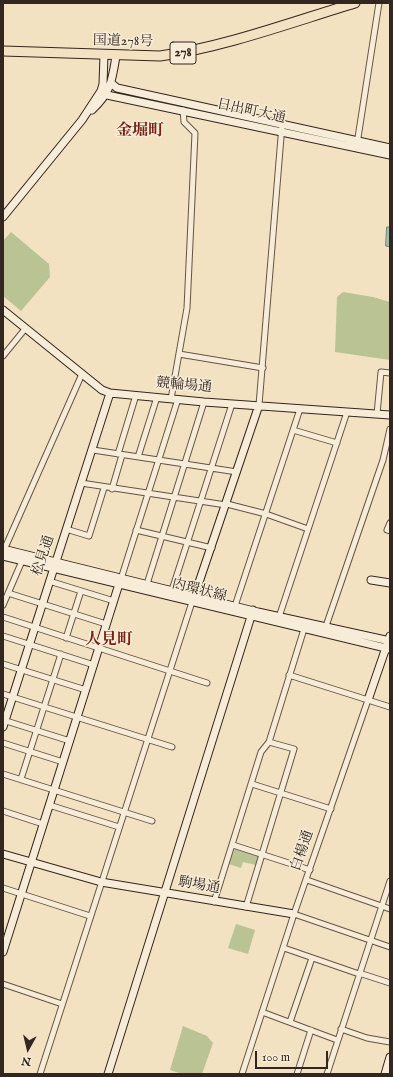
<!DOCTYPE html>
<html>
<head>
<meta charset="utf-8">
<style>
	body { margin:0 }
	#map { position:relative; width:393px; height:1077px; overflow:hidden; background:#f3e2c1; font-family:"IM FELL English",serif }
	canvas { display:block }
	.frame { position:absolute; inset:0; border:4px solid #33251f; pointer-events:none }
	.north { position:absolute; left:8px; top:1029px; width:40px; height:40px; -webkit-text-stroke:3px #f7ecd7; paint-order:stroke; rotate:188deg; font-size:11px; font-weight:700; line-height:16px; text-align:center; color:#33251f }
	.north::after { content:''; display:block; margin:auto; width:14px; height:18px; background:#33251f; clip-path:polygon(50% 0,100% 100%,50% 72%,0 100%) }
	.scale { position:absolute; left:255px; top:1051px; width:73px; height:18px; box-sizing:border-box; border:2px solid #33251f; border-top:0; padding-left:5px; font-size:12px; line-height:14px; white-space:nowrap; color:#33251f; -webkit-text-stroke:3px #f7ecd7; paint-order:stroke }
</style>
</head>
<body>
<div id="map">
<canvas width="393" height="1077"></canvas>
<div class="frame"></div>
<div class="north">N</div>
<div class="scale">100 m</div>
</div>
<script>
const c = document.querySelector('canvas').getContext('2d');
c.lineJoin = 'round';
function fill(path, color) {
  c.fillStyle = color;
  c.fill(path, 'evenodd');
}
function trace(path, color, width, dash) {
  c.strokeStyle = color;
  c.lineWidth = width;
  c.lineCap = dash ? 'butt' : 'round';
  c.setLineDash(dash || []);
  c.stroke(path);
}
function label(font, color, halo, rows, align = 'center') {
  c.font = font + ' "IM FELL English","Noto Serif JP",serif';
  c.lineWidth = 3;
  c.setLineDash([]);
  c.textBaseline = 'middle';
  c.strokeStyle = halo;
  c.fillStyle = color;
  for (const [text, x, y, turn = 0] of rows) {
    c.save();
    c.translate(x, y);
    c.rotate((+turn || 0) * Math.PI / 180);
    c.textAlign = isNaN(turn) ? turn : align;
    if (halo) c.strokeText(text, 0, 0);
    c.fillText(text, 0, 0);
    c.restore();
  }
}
fill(new Path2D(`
	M 11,232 L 49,264 L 50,277 L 21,311 L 3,296 L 3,241 Z
	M 343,292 L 373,297 L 390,302 L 390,360 L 335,352 L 337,297 Z
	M 235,848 L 259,854 L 256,865 L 243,862 L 241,868 L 229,864 Z
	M 236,924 L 255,930 L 248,954 L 228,948 Z
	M 183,1026 L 207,1036 L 213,1043 L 202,1074 L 182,1074 L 170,1070 Z`), '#bac394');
const water = new Path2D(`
	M 387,227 L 390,227 L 390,247 L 386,246 Z`);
fill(water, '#9bbeb2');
trace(water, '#718177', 1);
const street = new Path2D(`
	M 357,144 L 379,3
	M 179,354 L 263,368
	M 3,356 L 25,329
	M 171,399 L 187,308 L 195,133 L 184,122 L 183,110
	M 259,405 L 282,125
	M 377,414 L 381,372 L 390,373
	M 293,430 L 337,443
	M 93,450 L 237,472
	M 118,454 L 136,395
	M 138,457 L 157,397
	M 81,483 L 226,505
	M 112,489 L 122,455
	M 227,504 L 266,514 L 308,529
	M 390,523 L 387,530 L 390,531
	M 66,529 L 89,536 L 104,488
	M 136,530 L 212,548
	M 4,550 L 82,374
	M 49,581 L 114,601
	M 120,582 L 178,399
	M 147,584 L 204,402
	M 172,590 L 232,404
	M 8,593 L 106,624
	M 3,605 L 22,561
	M 235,606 L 300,409
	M 3,617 L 207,683
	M 279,617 L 347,412
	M 325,629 L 383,460 L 390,429
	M 3,636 L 94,665
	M 66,638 L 81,591
	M 3,664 L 86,690
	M 289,675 L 390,707
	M 3,694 L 172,747
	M 3,720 L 70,741
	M 3,743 L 63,762
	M 3,774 L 152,821
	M 21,779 L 61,654
	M 252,784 L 331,809
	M 49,805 L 119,827
	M 3,811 L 43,824
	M 233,845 L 310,870
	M 307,880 L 390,909
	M 3,888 L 90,916
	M 214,902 L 261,752 L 269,742 L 304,629
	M 246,907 L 294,749 L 269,742
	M 294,914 L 390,947
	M 284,948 L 359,974
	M 359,973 L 390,983
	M 3,984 L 62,1004
	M 262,1012 L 337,1040
	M 290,1022 L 312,958
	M 341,1029 L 367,1038 L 390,1042
	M 40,1074 L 192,602
	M 242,1074 L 294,914 L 368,700
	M 297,1074 L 311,1030
	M 327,1074 L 390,881`);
const secondary = new Path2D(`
	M 111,83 L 117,88 L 390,148
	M 107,95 L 390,155
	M 92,110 C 111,92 112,81 116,56
	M 3,217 L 82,120 L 101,91 L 103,84 L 104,55
	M 3,310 L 102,390 L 110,393 L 204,402 L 390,415
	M 3,549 L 258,612 L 390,641
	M 3,556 L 390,649
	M 371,580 L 390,583
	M 193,600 L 259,405
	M 368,700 L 390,636
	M 3,727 L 110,393
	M 3,854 L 101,882 L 294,914
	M 3,952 L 119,584
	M 108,1074 L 253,610
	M 385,1074 L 390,1057`);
const highway = new Path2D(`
	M 3,51 L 160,56 C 225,47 292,22 355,3`);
trace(street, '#635448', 7);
trace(secondary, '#33251f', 9);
trace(highway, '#33251f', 11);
trace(street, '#f7ecd7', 5);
trace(secondary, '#f7ecd7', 7);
trace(highway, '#f3e2c1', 9);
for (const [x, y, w] of [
	[183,53,26]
]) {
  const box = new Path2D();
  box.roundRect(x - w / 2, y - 11, w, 22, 3);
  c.fillStyle = '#f7ecd7';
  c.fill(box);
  trace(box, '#33251f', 1);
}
label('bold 13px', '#33251f', null, [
	["278",183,53]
]);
label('14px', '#33251f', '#f7ecd7', [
	["国道278号",123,42,1],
	["日出町大通",251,112,12],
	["競輪場通",184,386,5],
	["松見通",44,556,-72],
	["内環状線",199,591,14],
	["白楊通",303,851,-71],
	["駒場通",199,886,10]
]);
label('bold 16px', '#7a1f14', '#f7ecd7', [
	["金堀町",140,132],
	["人見町",109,641]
]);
</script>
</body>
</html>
